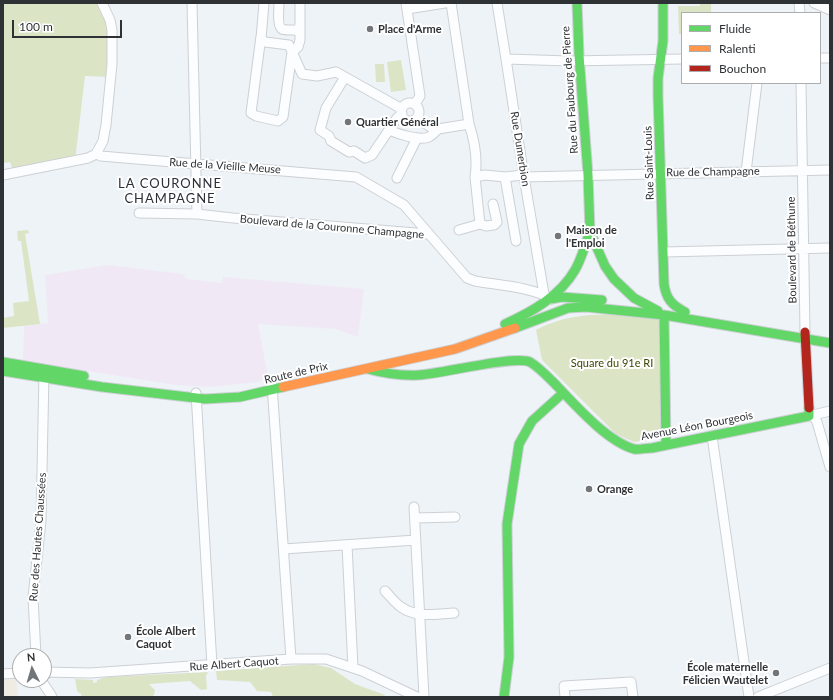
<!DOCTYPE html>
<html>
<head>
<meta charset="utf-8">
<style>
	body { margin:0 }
	#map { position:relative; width:833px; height:700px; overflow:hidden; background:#eef3f8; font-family:Lato,sans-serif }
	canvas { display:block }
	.frame { position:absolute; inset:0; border:4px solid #2f3235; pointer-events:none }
	.legend { position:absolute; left:681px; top:12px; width:140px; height:72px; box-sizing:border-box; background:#fff; border:1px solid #acadae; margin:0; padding:5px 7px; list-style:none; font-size:12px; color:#2f3235 }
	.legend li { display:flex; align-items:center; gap:8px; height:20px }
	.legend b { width:20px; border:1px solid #acadae }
	.north { position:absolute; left:12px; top:648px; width:40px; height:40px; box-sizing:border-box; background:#fff; border:1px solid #acadae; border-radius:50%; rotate:355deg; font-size:11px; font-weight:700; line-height:16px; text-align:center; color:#2f3235 }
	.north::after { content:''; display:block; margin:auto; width:14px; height:18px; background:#727679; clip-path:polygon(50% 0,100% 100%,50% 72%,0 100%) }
	.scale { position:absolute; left:12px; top:20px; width:110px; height:18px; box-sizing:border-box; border:2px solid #2f3235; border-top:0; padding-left:5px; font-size:12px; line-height:14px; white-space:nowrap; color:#2f3235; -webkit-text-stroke:3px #fff; paint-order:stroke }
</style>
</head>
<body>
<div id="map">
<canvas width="833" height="700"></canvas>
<div class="frame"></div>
<ul class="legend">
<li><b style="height:5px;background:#63d668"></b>Fluide</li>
<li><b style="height:5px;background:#ff974d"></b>Ralenti</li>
<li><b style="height:5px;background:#b3261e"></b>Bouchon</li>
</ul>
<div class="north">N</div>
<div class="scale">100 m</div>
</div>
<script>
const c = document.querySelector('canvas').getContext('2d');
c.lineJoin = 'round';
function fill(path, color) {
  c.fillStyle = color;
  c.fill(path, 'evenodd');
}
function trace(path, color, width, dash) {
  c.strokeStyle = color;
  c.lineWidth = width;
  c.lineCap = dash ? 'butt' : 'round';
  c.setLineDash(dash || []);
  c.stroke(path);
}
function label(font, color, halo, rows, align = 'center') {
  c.font = font + ' Lato,sans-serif';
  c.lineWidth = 4;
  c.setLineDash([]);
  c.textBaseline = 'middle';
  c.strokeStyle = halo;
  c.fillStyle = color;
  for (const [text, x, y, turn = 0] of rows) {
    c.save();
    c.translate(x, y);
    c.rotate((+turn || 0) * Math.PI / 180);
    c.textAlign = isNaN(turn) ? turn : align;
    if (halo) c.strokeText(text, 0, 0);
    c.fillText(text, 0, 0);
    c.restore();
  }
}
fill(new Path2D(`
	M 16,679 L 18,697 L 3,697 L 3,680 Z`), '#f0ece3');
fill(new Path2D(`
	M 108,265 L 183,274 L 187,279 L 222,283 L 223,277 L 364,289 L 358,337 L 336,329 L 258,324 L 268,377 L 258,382 L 211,387 L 176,385 L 23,361 L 24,326 L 48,323 L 45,275 Z`), '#f0e9f5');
fill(new Path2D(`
	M 3,3 L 102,3 L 110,20 L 111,77 L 85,76 L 75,161 L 14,173 L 10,162 L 3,163 Z
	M 700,3 L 711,3 L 711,13 L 682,13 L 682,34 L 679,34 L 678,6 L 700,6 Z
	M 401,60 L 406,90 L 391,92 L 387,62 Z
	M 375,64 L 384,64 L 385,82 L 376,82 Z
	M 28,230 L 29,233 L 25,234 L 40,324 L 3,328 L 3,318 L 14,316 L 13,303 L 29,301 L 21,241 L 18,241 L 17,231 Z
	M 614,314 L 659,318 L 661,438 L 634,442 L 616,434 L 542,360 L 536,330 C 563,316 584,315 614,314 Z
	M 313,664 L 331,668 L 355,684 L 385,695 L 384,697 L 273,697 L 271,692 L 257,691 L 250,682 L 217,680 L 216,671 Z
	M 208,672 L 206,676 L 207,689 L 201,690 L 190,681 L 149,684 L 155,690 L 154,695 L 152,697 L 82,697 L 81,694 L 77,691 L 75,679 L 93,680 L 93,683 L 97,682 L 97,680 L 107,677 Z`), '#dbe5c6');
const street = new Path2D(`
	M 192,3 L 197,214
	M 264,3 L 261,39 L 265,42 L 289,45 L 302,74 L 317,76 L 336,72 L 402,109
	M 279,3 C 279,9 277,26 282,29 C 284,30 289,30 292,30 C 296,31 297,30 300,26
	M 406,3 L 420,96 L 415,104
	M 497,3 L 506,59 L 524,177 L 544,294
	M 799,3 L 800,13
	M 814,3 L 830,10
	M 407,9 L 445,3
	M 261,36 L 251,113 L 256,116 L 278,121 L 283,117 L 292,52 L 298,47 L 300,40 L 300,3
	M 820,58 L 830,58
	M 506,59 L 570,61 L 682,59
	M 345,77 L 326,108 L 320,130 L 329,136 L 331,141 L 349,152 L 354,151 L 365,158 L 372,155 L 397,118 L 402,114
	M 801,83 L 805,332
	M401 112a9 9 0 1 1 18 0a9 9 0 1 1-18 0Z
	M 417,118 L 432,128 L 438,129 L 469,124 L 451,3
	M 469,124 C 475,142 478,158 475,177
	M 389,130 C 398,134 419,141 429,137 C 433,135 435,132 438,129
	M 96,154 L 103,141 L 106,125 L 112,64 L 112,30 L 110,20 L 102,3
	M 746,172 L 757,83
	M 3,175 L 88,158 L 96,154 L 101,156 L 124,158 L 356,177 L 404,205 L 467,278 L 475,281 C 496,285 533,287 551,299
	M 524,177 L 830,170
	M 397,178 L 417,138
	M 493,204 L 497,222 L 494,225 L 486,226 L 480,224 L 475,177 L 485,175 L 505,177
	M 139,213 L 197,214 L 233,218 L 428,234
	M 459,230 L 480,224
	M 516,241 L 505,177 L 523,175
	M 663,252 L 830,248
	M 272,385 L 291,659
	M 196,393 L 212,665
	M 813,415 L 817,422 L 830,467
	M 809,416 L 830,411
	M 712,436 L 749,697
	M 414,507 L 424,697
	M 415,518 L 455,517
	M 347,545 L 353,668
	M 284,549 L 416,540
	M 385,591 C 390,596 395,603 401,607 C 416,618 436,614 454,613
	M 36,656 L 33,597 L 41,521 L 44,373
	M 44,672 L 90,673 L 291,659 L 326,659 L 362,671 L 417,697
	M 3,674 L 20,673
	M 41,680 L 51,695 L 52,697
	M 565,697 L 564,686 L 631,682 L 633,697
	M 758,697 L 830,668`);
const fast = new Path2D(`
	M 577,3 L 579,55 L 588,175 L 590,232 L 605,266 L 614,279 L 634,298 L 658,311
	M 663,3 L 663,41 L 658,78 L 658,96 L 664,284 C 666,299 672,305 685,312
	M 551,299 L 562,297 L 602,300
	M 664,315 L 666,445
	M 505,324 C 532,312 560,296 575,270 C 582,258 585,244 590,232
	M 515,328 L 568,308 L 586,307 L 664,315 L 830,343
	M 3,362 L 84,376
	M 368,369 C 386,374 400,376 419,375 C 440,374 515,355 530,362 C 540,368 549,378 557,386 C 577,407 607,441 634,449 C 639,450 646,448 652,448 L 809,416 L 809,408
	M 3,371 L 102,387 L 205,399 L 240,397 L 283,387
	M 504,697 L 509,657 L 507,524 L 519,444 L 532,421 L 563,393`);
const slow = new Path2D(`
	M 283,387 L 455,349 L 515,328`);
const jam = new Path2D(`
	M 805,332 L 809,408`);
trace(street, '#ccd0d4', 11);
trace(fast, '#ccd0d4', 11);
trace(slow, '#ccd0d4', 11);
trace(jam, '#ccd0d4', 11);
trace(street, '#fcfdfe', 9);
trace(fast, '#63d668', 9);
trace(slow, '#ff974d', 9);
trace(jam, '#b3261e', 9);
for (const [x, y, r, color] of [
	[370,29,4,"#727679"],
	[348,122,4,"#727679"],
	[558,236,4,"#727679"],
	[589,489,4,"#727679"],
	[128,637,4,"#727679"],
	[776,673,4,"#727679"]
]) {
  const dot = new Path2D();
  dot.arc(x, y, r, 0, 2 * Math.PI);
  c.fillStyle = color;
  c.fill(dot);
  trace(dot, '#fff', 1.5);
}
label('bold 11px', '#2f3235', '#fff', [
	["Place d'Arme",378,29],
	["Quartier Général",356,122],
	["Maison de",566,230],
	["l'Emploi",566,243],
	["Orange",597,489],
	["École Albert",136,631],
	["Caquot",136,644],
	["École maternelle",768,667,"right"],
	["Félicien Wautelet",768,680,"right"]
], 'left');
label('11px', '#2f3235', '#fff', [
	["Rue du Faubourg de Pierre",570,90,-94],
	["Rue Dumerbion",520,149,81],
	["Rue Saint-Louis",649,163,-92],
	["Rue de la Vieille Meuse",225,166,4],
	["Rue de Champagne",713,172,-1],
	["Boulevard de la Couronne Champagne",332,227,5],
	["Boulevard de Béthune",792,250,-91],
	["Route de Prix",296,373,-13],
	["Avenue Léon Bourgeois",697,426,-11],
	["Rue des Hautes Chaussées",38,537,-86],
	["Rue Albert Caquot",234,664,-4]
]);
label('11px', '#3a4601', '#fff', [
	["Square du 91e RI",612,363]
]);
c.letterSpacing = '1px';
label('13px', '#2a2f36', '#fff', [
	["LA COURONNE",170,184],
	["CHAMPAGNE",170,199]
]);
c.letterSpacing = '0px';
</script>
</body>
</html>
